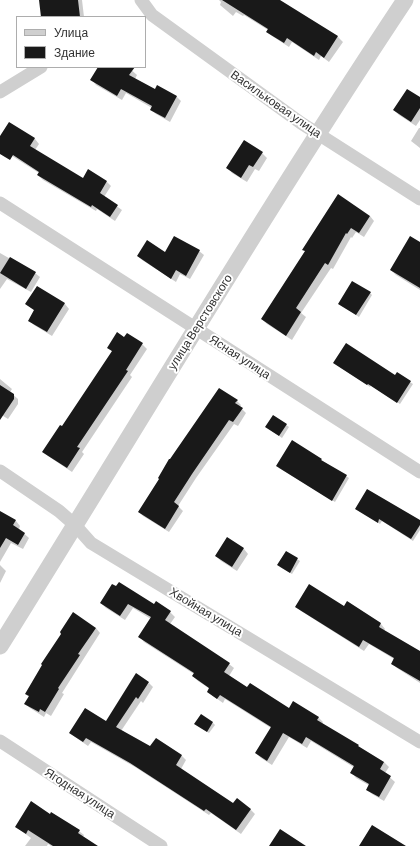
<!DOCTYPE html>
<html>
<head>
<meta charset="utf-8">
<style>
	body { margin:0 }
	#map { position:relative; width:420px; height:846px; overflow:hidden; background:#fff; font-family:Barlow,sans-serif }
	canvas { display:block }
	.legend { position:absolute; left:16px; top:16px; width:130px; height:52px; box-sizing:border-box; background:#fff; border:1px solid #adadad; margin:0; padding:5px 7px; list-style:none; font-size:12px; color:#323232 }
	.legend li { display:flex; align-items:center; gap:8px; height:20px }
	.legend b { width:20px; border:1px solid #adadad }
</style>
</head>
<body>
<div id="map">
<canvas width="420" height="846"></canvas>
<ul class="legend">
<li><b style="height:5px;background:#cfcfcf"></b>Улица</li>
<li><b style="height:11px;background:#191919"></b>Здание</li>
</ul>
</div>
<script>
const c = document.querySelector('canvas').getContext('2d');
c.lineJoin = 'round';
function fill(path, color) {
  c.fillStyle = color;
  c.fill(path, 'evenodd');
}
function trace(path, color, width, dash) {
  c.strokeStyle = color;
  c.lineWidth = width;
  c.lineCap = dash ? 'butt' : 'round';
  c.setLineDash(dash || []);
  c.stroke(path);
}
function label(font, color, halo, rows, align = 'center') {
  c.font = font + ' Barlow,sans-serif';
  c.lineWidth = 4;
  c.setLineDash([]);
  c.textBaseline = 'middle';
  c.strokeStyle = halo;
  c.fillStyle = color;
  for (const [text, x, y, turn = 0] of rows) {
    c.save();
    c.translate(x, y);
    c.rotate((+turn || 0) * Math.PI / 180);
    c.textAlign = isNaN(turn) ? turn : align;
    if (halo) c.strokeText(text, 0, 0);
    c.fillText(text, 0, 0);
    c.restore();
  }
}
fill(new Path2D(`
	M 40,0 L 82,0 L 84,17 L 42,17 Z
	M 219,0 L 278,0 L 338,37 L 343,42 L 329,62 L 321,56 L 319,60 L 292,42 L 289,47 L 272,36 L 267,32 L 268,30 L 244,15 L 243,16 L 236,12 L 233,16 L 220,5 L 221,2 Z
	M 100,67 L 128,67 L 137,75 L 135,79 L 156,90 L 176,96 L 181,101 L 170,122 L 156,114 L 151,110 L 152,108 L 126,93 L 122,100 L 96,85 L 92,80 Z
	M 420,99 L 420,120 L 416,126 L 399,115 L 394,110 Z
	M 10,123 L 35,139 L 39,144 L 35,150 L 83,179 L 107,182 L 111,186 L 104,197 L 122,210 L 115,221 L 97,209 L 96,211 L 43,180 L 38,175 L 39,173 L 1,149 L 0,138 Z
	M 419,128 L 420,128 L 420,148 L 411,141 Z
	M 262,153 L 267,158 L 259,171 L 255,169 L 247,182 L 232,173 L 228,168 Z
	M 370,216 L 374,221 L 364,237 L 356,232 L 352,238 L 351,237 L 333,269 L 331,268 L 301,313 L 306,317 L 292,340 L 267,324 L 262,319 L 306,252 L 304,250 Z
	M 420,243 L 420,290 L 396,275 L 391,270 Z
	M 199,251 L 204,255 L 190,279 L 180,274 L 176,282 L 142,260 L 138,256 Z
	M 0,253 L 35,273 L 40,277 L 31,292 L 7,279 L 0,289 Z
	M 37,287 L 65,304 L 69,309 L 52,336 L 34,325 L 29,320 L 35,311 L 26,304 Z
	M 370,293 L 372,295 L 359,317 L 342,306 Z
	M 124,338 L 142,344 L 147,349 L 130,375 L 132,377 L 82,452 L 84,454 L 72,472 L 48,456 L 43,452 L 63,427 L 113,352 L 108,348 Z
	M 334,363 L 396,376 L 397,374 L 413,384 L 400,404 L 371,385 L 370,387 Z
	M 0,379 L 12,389 L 10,392 L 18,399 L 18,404 L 8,419 L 0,414 Z
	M 237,401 L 241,405 L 240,407 L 246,413 L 238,426 L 234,424 L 196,478 L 178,506 L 183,511 L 169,532 L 143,516 L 139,512 Z
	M 274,416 L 289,427 L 282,438 L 269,429 Z
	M 292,441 L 349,478 L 335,502 L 279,468 Z
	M 356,509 L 420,521 L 420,530 L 413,541 L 382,521 L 380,524 Z
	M 0,512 L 16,521 L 20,526 L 19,529 L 29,538 L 23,549 L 11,543 L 0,562 Z
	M 227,539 L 244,549 L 248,554 L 237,571 L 221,561 L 216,556 Z
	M 286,552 L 300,561 L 292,574 L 280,567 Z
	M 0,565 L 6,571 L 0,583 Z
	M 112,585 L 170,612 L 175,617 L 170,624 L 229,664 L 234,668 L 229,676 L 248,689 L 289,709 L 318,717 L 323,722 L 322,724 L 384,762 L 389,767 L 385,773 L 395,782 L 384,801 L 372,794 L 367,790 L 370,786 L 356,778 L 352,773 L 355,768 L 311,741 L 307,748 L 289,737 L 272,765 L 261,758 L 256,753 L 271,728 L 225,699 L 223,703 L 213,696 L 208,691 L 210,689 L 198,681 L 193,676 L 194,674 L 144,642 L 140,637 L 151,619 L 133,608 L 125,620 L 106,608 L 101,603 Z
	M 348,602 L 381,624 L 385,629 L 384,631 L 420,652 L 420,683 L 397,668 L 392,663 L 394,659 L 369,644 L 364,651 L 301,611 L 296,607 L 345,607 Z
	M 96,628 L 100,633 L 62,693 L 64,694 L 51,716 L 46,713 L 44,717 L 30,708 L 25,704 L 29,697 L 26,694 Z
	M 149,683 L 153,687 L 143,703 L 141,701 L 121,731 L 150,748 L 156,739 L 182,756 L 186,760 L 181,769 L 234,804 L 250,809 L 255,814 L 241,834 L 211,813 L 209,815 L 135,767 L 91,742 L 88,746 L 75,737 L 70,733 L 106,722 Z
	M 213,723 L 215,725 L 209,733 L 198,726 Z
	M 50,815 L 79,831 L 84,835 L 83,837 L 97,846 L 51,846 L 48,844 L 47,846 L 25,846 L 31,838 L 16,827 Z`), '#0003');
fill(new Path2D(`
	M 39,0 L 78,0 L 80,17 L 41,17 Z
	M 222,0 L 280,0 L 338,36 L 324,58 L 316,52 L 314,56 L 287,38 L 284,43 L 266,32 L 268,29 Z
	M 98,67 L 135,67 L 129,75 L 155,89 L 157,85 L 177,96 L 165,118 L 150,110 L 152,106 L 121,89 L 117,96 L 90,80 Z
	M 407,89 L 420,97 L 420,108 L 411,122 L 393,110 Z
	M 9,122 L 35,138 L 30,146 L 83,178 L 88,169 L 107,181 L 100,193 L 118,205 L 110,217 L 92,205 L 91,207 L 37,175 L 39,172 L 13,155 L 10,160 L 0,154 L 0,136 Z
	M 244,140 L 263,152 L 253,167 L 249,165 L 241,178 L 226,168 Z
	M 338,194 L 370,216 L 359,233 L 351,228 L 347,234 L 346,233 L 328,265 L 325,263 L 296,308 L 301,312 L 286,336 L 261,319 L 305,251 L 302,250 Z
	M 174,236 L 200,250 L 186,276 L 176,270 L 171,279 L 137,256 L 147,240 L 165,252 Z
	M 410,236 L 420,242 L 420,288 L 390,270 Z
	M 10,257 L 36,272 L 26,289 L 0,273 Z
	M 352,281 L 371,292 L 356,315 L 338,304 Z
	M 37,286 L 65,303 L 47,332 L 28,321 L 34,310 L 25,304 Z
	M 117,332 L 124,337 L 127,333 L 143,343 L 126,370 L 128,371 L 77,447 L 80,448 L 67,468 L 42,452 L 60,425 L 62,426 L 112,351 L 107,348 Z
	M 346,343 L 395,375 L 397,372 L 411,381 L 397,403 L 368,384 L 367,385 L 333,363 Z
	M 0,385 L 14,394 L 14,399 L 0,420 Z
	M 219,388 L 238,400 L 235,403 L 243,408 L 233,422 L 229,420 L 192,474 L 174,502 L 179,506 L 165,529 L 138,512 L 159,479 L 158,478 L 169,459 L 170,459 Z
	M 273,415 L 287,424 L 279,436 L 265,427 Z
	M 292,440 L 322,459 L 321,460 L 347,475 L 332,501 L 276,466 Z
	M 367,489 L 420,520 L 420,525 L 411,539 L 379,519 L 378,523 L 355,509 Z
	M 0,511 L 16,520 L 13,525 L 25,533 L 18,545 L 6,538 L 0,548 Z
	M 227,537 L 244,548 L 232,567 L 215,556 Z
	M 286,551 L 298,558 L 290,573 L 277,565 Z
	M 119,582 L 154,604 L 156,601 L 171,611 L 165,620 L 230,663 L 224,672 L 247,687 L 250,683 L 289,708 L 293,701 L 319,717 L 317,720 L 359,745 L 358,746 L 384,762 L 380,769 L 391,776 L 379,797 L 366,790 L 369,784 L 350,773 L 354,766 L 306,737 L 302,744 L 283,733 L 267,761 L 255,753 L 271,727 L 220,695 L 217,699 L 207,692 L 209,688 L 192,676 L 194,673 L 138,637 L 151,617 L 128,604 L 120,616 L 100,603 L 112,584 L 116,586 Z
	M 309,584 L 344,606 L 347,601 L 381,623 L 379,627 L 420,651 L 420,681 L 391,664 L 394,658 L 363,640 L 359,647 L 295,607 Z
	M 73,612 L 96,628 L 78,654 L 80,655 L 58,688 L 59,689 L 45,712 L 40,709 L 39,712 L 24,704 L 29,696 L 25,694 L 42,665 L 41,664 L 61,634 L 60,632 Z
	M 136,673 L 149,682 L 138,699 L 136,697 L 116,727 L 150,746 L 156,738 L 182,755 L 176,765 L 233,803 L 237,798 L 251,809 L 236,830 L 206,809 L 204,811 L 130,763 L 86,738 L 83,742 L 69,733 L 85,708 L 106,721 Z
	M 201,714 L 213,722 L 207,732 L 194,724 Z
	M 31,801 L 50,814 L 51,812 L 80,830 L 78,833 L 98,846 L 53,846 L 28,830 L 26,834 L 15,827 Z
	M 372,825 L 406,846 L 359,846 Z
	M 280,829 L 306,846 L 269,846 Z`), '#191919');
trace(new Path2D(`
	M 141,0 L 152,15 L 301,123 L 420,199
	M 0,92 L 41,67
	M 0,203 L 420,472
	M 0,471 L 59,511 L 75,525 L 91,543 L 420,742
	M 0,741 L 161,846`), '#cfcfcf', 13);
trace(new Path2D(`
	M 0,646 C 135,430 264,212 405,0`), '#cfcfcf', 17);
label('12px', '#323232', '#fff', [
	["Васильковая улица",276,104,35],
	["улица Верстовского",200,322,-58],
	["Ясная улица",240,357,33],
	["Хвойная улица",206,612,31],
	["Ягодная улица",80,793,33]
]);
</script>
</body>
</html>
